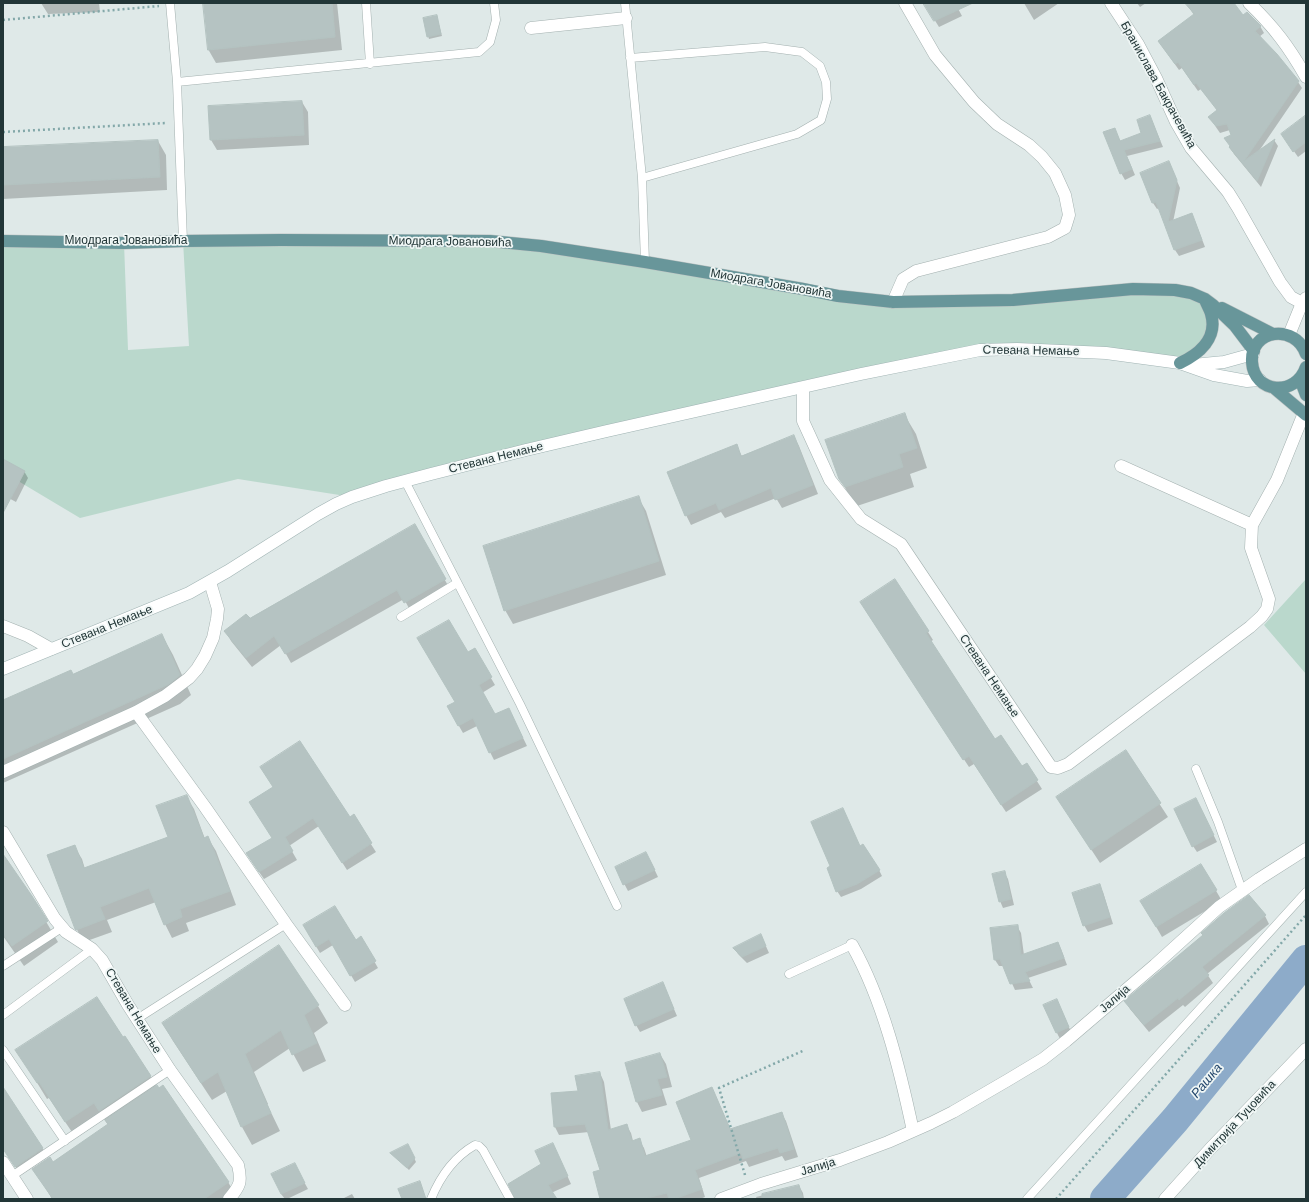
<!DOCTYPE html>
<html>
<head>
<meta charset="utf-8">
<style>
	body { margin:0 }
	#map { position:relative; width:1309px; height:1202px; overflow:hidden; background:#dfe9e8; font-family:Helvetica,sans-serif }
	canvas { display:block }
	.frame { position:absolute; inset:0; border:4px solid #223637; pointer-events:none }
</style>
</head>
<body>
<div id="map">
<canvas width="1309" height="1202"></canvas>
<div class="frame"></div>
</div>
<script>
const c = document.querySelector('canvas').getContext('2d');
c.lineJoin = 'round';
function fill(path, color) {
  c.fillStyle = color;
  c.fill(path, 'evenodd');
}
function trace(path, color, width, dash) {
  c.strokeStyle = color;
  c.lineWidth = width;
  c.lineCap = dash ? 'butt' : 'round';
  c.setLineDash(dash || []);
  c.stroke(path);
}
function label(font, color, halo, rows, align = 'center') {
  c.font = font + ' Helvetica,sans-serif';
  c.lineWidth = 3.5;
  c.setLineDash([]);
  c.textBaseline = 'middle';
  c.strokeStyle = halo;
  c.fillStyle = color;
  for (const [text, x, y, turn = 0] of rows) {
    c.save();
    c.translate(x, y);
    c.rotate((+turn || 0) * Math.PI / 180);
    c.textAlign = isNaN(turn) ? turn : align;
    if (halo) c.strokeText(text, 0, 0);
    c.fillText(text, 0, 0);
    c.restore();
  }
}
fill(new Path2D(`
	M 466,240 L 863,300 L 1133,289 L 1205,299 L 1211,331 L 1180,363 L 980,350 L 352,497 L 238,479 L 80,518 L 3,472 L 3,241 L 124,243 L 128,350 L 189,346 L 183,241 Z
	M 1306,579 L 1306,674 L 1264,625 Z`), '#bad8cc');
fill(new Path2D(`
	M 41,3 L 99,3 L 100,12 L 48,14 Z
	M 204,3 L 337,3 L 342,50 L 216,63 L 208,49 Z
	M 924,3 L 955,3 L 962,16 L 939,27 Z
	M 1024,3 L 1059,3 L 1034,20 Z
	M 1137,3 L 1146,3 L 1140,7 Z
	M 1186,3 L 1233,3 L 1243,17 L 1260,26 L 1264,33 L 1259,37 L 1298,82 L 1302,88 L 1259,151 L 1274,140 L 1278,146 L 1261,187 L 1234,154 L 1230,148 L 1232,136 L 1230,130 L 1220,133 L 1209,117 L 1218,111 L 1201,89 L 1198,91 L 1182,68 L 1179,70 L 1159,42 L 1194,15 Z
	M 437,17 L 442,36 L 429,39 L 428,36 Z
	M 302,102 L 308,112 L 309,145 L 217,150 L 211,140 Z
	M 1306,116 L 1306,151 L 1298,157 L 1282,134 Z
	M 1153,123 L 1163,147 L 1127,156 L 1135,175 L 1125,180 L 1121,173 L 1114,129 L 1121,142 L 1143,133 Z
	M 158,141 L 166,155 L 167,190 L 3,199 L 3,149 Z
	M 1169,162 L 1180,188 L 1173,222 L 1195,221 L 1205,247 L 1179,256 L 1175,250 L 1159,208 L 1157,209 L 1153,203 L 1141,174 Z
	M 904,414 L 916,434 L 927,468 L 910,474 L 914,487 L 857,506 L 851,499 L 840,478 Z
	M 794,436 L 799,446 L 818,494 L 782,508 L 776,498 L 725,518 L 721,512 L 691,525 L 686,515 L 736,446 L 742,456 Z
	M 3,460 L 24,471 L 28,478 L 16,502 L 3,495 Z
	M 638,497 L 646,511 L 666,575 L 513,624 L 505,610 Z
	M 414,526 L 450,589 L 411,612 L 404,599 L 291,663 L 281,645 L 252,667 L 231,641 L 226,631 L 250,620 Z
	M 895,581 L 928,632 L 933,640 L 930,642 L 995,740 L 1021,767 L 1026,764 L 1042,789 L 1006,812 L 974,764 L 969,767 L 866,611 Z
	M 162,635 L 173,655 L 191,695 L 180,704 L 3,783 L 3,701 L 73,675 Z
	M 474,649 L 495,685 L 482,693 L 495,716 L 509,709 L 527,746 L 494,760 L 477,726 L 463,733 L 448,707 L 456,703 L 467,653 Z
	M 1125,751 L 1168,817 L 1100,863 L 1057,797 Z
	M 274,788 L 349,818 L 353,816 L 376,852 L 347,870 L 319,826 L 289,846 L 297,860 L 264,879 L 252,862 L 273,839 Z
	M 186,796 L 194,809 L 205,839 L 208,838 L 216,851 L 236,905 L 186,923 L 189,931 L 172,938 L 165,924 L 156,902 L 107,920 L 112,932 L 84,942 L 76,928 L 74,846 L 82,859 L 85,869 L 169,838 Z
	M 1199,806 L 1217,842 L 1197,852 L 1193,846 Z
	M 860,847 L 879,870 L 882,876 L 861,889 L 841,897 L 837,891 L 831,867 Z
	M 3,856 L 31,896 L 58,942 L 24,966 L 3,936 Z
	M 650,860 L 658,877 L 628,891 L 616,868 Z
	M 1201,865 L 1222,901 L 1162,937 L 1147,911 Z
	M 1004,872 L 1008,879 L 1014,905 L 1003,908 L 1000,901 Z
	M 1099,885 L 1103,892 L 1113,924 L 1088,932 L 1084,925 Z
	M 1249,896 L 1265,916 L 1269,924 L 1207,974 L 1213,983 L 1185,1007 L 1183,1005 L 1149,1032 L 1130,1009 L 1126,1001 Z
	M 304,926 L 356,941 L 361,938 L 378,968 L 355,982 L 333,945 L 320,953 Z
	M 1017,926 L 1021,933 L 1024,955 L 1058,943 L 1061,949 L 1067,965 L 1028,978 L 1033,988 L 1015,990 L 1004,966 L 999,966 L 995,960 L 991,929 Z
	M 761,935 L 769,953 L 747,963 L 738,954 L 734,948 Z
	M 666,990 L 677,1016 L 640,1032 L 636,1025 Z
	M 1057,1000 L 1072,1034 L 1060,1039 L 1057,1033 Z
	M 318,1006 L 328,1023 L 314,1033 L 326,1061 L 303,1072 L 290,1048 L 254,1072 L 268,1104 L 267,1104 L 280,1131 L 252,1145 L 242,1127 L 227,1091 L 212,1100 L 173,1041 L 163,1024 Z
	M 125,1037 L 157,1087 L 228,1182 L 238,1199 L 52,1199 L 34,1169 L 52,1163 L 108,1125 L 104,1119 L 76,1138 L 49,1098 L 47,1099 L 17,1050 L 123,1038 Z
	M 660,1054 L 666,1064 L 672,1087 L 662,1089 L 667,1105 L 642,1112 L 637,1102 Z
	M 600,1073 L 604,1082 L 611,1130 L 626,1125 L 631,1133 L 633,1141 L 639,1140 L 644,1148 L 647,1157 L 693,1141 L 712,1088 L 731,1130 L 781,1113 L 786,1121 L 798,1157 L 785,1161 L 782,1156 L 749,1167 L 746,1161 L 699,1178 L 705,1197 L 700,1199 L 601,1199 L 601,1171 L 589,1132 L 559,1135 L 555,1127 L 552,1094 L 579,1092 Z
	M 3,1089 L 48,1157 L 21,1175 L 3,1148 Z
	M 553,1144 L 571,1184 L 551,1193 L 555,1199 L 516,1199 L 542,1164 Z
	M 408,1145 L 416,1162 L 409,1170 L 391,1153 Z
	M 298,1171 L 308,1189 L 287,1199 L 285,1199 L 281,1194 Z
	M 799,1186 L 803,1193 L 804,1199 L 757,1199 L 756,1197 Z
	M 352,1194 L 355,1199 L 342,1199 Z`), '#0003');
trace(new Path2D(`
	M 1105,1199 L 1175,1120 L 1306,960`), '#8dabc9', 30);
const building = new Path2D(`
	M 203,3 L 332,3 L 335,37 L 208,50 Z
	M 923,3 L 973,3 L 934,21 Z
	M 1185,3 L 1234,3 L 1243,15 L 1247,12 L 1261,26 L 1255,31 L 1277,54 L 1299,81 L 1244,161 L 1275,139 L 1257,181 L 1229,147 L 1230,146 L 1224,138 L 1231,135 L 1227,124 L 1216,126 L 1208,117 L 1217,110 L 1196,83 L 1194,85 L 1178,62 L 1175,64 L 1158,41 L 1194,14 Z
	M 437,15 L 441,34 L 427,37 L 423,18 Z
	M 302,101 L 304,135 L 210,140 L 208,106 Z
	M 1150,115 L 1160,141 L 1124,150 L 1132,169 L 1120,174 L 1103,132 L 1115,128 L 1120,141 L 1141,133 L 1137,120 Z
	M 1306,115 L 1306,142 L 1293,152 L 1281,134 Z
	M 158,140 L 160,177 L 3,185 L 3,147 Z
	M 1169,161 L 1177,180 L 1168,222 L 1192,213 L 1202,240 L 1174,250 L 1156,202 L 1152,203 L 1140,173 Z
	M 905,413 L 917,448 L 899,454 L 903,467 L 845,487 L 839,479 L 825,440 Z
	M 794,435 L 813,485 L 775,500 L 771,488 L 719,510 L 716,503 L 685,516 L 667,472 L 737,444 L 741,456 Z
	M 3,459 L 25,471 L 3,513 Z
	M 639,496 L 659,561 L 504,611 L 483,546 Z
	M 415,524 L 446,579 L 404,603 L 397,590 L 285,654 L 274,636 L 246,658 L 224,631 L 246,614 L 250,618 Z
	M 895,579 L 929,631 L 926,633 L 995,739 L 1001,735 L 1022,766 L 1027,763 L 1038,780 L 1001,805 L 969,756 L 963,760 L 860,602 Z
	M 449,620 L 468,652 L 475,648 L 492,677 L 479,685 L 495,714 L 509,708 L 523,738 L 489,753 L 473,718 L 458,726 L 447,706 L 455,702 L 417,638 Z
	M 162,634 L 180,675 L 169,684 L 3,759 L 3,700 L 71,670 L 73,674 Z
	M 300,741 L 350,817 L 354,814 L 372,843 L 342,863 L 313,818 L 285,837 L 293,851 L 259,872 L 246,853 L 272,838 L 249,802 L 273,787 L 260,767 Z
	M 1126,750 L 1161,803 L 1091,850 L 1056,797 Z
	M 187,795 L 204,838 L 208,836 L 230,891 L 180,909 L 182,917 L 164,925 L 149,888 L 100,907 L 105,919 L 76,930 L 75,929 L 47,855 L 75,845 L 84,868 L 168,837 L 156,806 Z
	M 1196,798 L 1214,835 L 1192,847 L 1174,809 Z
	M 843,808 L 860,846 L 863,844 L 880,870 L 857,884 L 836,892 L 827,868 L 830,866 L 811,822 Z
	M 646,852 L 655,870 L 623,885 L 615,867 Z
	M 3,854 L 32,896 L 48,921 L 12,946 L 3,934 Z
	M 1201,864 L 1217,890 L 1156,927 L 1140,901 Z
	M 1005,871 L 1011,899 L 999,902 L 992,874 Z
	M 1100,884 L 1110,917 L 1083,926 L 1072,893 Z
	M 1249,895 L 1266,915 L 1202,967 L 1209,975 L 1179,1000 L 1178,998 L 1144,1025 L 1124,1001 L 1203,935 L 1201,933 L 1224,913 Z
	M 335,906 L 356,940 L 361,936 L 376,961 L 350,976 L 329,939 L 316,947 L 303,925 Z
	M 1018,925 L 1021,955 L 1058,942 L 1064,958 L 1025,972 L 1030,981 L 1010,984 L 1000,959 L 994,960 L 990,928 Z
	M 761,934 L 766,946 L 742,957 L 733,948 Z
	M 279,945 L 319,1005 L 304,1015 L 317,1043 L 292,1055 L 281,1030 L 245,1054 L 271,1113 L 241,1127 L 218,1072 L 201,1083 L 162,1023 Z
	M 663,982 L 674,1009 L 635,1026 L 624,999 Z
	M 97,997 L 123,1037 L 125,1036 L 151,1076 L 99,1111 L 94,1103 L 65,1122 L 39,1082 L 37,1083 L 15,1050 Z
	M 1057,999 L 1069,1027 L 1056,1033 L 1043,1005 Z
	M 660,1053 L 667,1077 L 657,1079 L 662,1095 L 636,1102 L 625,1063 Z
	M 600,1072 L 608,1130 L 627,1124 L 632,1141 L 640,1138 L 645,1156 L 691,1140 L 676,1102 L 712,1087 L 730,1129 L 782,1112 L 794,1149 L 780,1153 L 778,1148 L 743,1159 L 741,1153 L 695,1170 L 702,1189 L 674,1199 L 669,1199 L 667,1193 L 642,1199 L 600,1199 L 593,1172 L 600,1170 L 585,1124 L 554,1127 L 551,1093 L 578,1091 L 575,1076 Z
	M 157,1085 L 159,1088 L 163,1085 L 229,1182 L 204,1199 L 53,1199 L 32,1169 L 50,1157 L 53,1162 L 108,1124 L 105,1120 Z
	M 3,1087 L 43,1148 L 15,1167 L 3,1149 Z
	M 553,1143 L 568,1176 L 548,1185 L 557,1199 L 515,1199 L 508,1184 L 541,1164 L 535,1151 Z
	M 408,1144 L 415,1158 L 407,1168 L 390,1153 Z
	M 295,1163 L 305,1183 L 281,1194 L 271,1174 Z
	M 420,1181 L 426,1199 L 402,1199 L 398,1189 Z
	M 799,1185 L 803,1199 L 762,1199 L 762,1194 Z`);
fill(building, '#b5c3c2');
trace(building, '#b3c2c0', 1);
const lane = new Path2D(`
	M 170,3 L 177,82 L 183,241
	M 366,3 L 370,64
	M 625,3 L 642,178 L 645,262
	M 630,58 L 765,47 L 802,52 L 820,66 L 826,82 L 827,99 L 821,120 L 797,134 L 642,178
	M 177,82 L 479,52 L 490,42 L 496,20 L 494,3
	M 405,481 L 520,704 L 617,906
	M 401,617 L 457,583
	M 1196,769 L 1218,822 L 1242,890
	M 3,966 L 57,931 L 60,925
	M 789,974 L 852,945
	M 3,1015 L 92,949
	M 137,1019 L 286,924
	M 3,1050 L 65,1141
	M 12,1176 L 170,1070
	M 431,1199 C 440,1177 454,1157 475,1145 L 479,1146 L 483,1150 L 510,1199
	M 1027,1199 L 1306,892`);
const street = new Path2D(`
	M 1111,3 L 1138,44 L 1156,78 L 1176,122 L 1191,148 L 1228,192 L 1238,208 L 1280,282 L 1291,297 L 1302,303
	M 1249,3 C 1274,27 1289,47 1306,77
	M 531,28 L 626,18
	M 893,302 L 903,279 L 916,271 L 1048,237 L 1065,228 L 1069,215 L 1065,195 L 1055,173 L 1042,157 L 1029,145 L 997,124 L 974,102 L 935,55 L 905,3
	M 1289,335 L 1302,303 L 1306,298
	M 803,388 L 803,421 L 830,480 L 861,519 L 901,544 L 1051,767 L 1058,768 L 1068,764 L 1250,627 L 1262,616 L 1267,609 L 1269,599 L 1251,548 L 1252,525 L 1277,480 L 1304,413
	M 1121,466 L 1252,525
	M 3,626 L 28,636 L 51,649
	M 136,712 L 205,807 L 286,924 L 345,1005
	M 3,772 L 136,712 L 165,696 L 189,678 L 197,669 L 205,656 L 213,638 L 217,619 L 218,609 L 210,582
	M 3,832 L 55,919 L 66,932 L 92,949 L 102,960 L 128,1005 L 170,1070 L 238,1165 C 242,1182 240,1186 229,1199
	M 852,945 C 883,1000 900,1070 913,1131
	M 3,1162 L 27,1199
	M 721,1199 L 761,1184 L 840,1160 L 888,1142 L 931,1123 L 953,1112 L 1008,1080 L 1043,1059 L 1066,1041 L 1155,965 L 1219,907 L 1259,879 L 1306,849
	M 1165,1199 L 1210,1149 L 1306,1049`);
const secondary = new Path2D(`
	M 1193,365 L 1224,362 L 1253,354
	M 3,669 L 189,593 L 228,571 L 318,514 L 336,504 L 352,497 L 386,486 L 431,474 L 526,450 L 607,431 L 861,374 L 980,350 L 1017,349 L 1106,353 L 1180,363 L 1214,375 L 1247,381 L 1260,380`);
const primary = new Path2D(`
	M 3,241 L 124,243 L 183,241 L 281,240 L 490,241 L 541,246 L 645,262 L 803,289 L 838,296 L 893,302 L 1013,300 L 1133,289 L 1175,290 L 1191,293 L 1205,299 L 1213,305 L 1235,326 L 1254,351
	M 1222,308 L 1273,334
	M 1306,354 C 1295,323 1250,329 1252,362 C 1254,394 1296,397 1306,367
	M 1180,363 C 1199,354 1218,338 1211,314 C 1210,310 1207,305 1205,300
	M 1300,379 L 1306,395
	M 1274,388 L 1306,415`);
trace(lane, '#a3b0af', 9);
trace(street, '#a3b0af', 13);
trace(secondary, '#a0b3b3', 13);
trace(primary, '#bdc3c3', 13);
trace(new Path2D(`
	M 3,20 L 159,6
	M 3,132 L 166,123
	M 745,1175 L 719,1088 L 805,1050
	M 1056,1199 L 1306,915`), '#83a8a9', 2.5, [2, 3]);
trace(lane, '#fff', 8);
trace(street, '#fff', 12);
trace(secondary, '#fff', 12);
trace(primary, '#68969a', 12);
label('12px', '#223637', '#eff6f5', [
	["Бранислава Бакрачевића",1158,85,61],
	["Миодрага Јовановића",126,241],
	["Миодрага Јовановића",450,242,1],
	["Миодрага Јовановића",771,284,10],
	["Стевана Немање",1031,351,1],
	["Стевана Немање",496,458,-14],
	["Стевана Немање",107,627,-22],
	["Стевана Немање",989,676,56],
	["Јалија",1115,999,-41],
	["Стевана Немање",133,1011,59],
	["Димитрија Туцовића",1235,1124,-47],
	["Јалија",818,1167,-17]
]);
label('italic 13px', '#23476c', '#eff6f5', [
	["Рашка",1207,1081,-50]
]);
</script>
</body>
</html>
